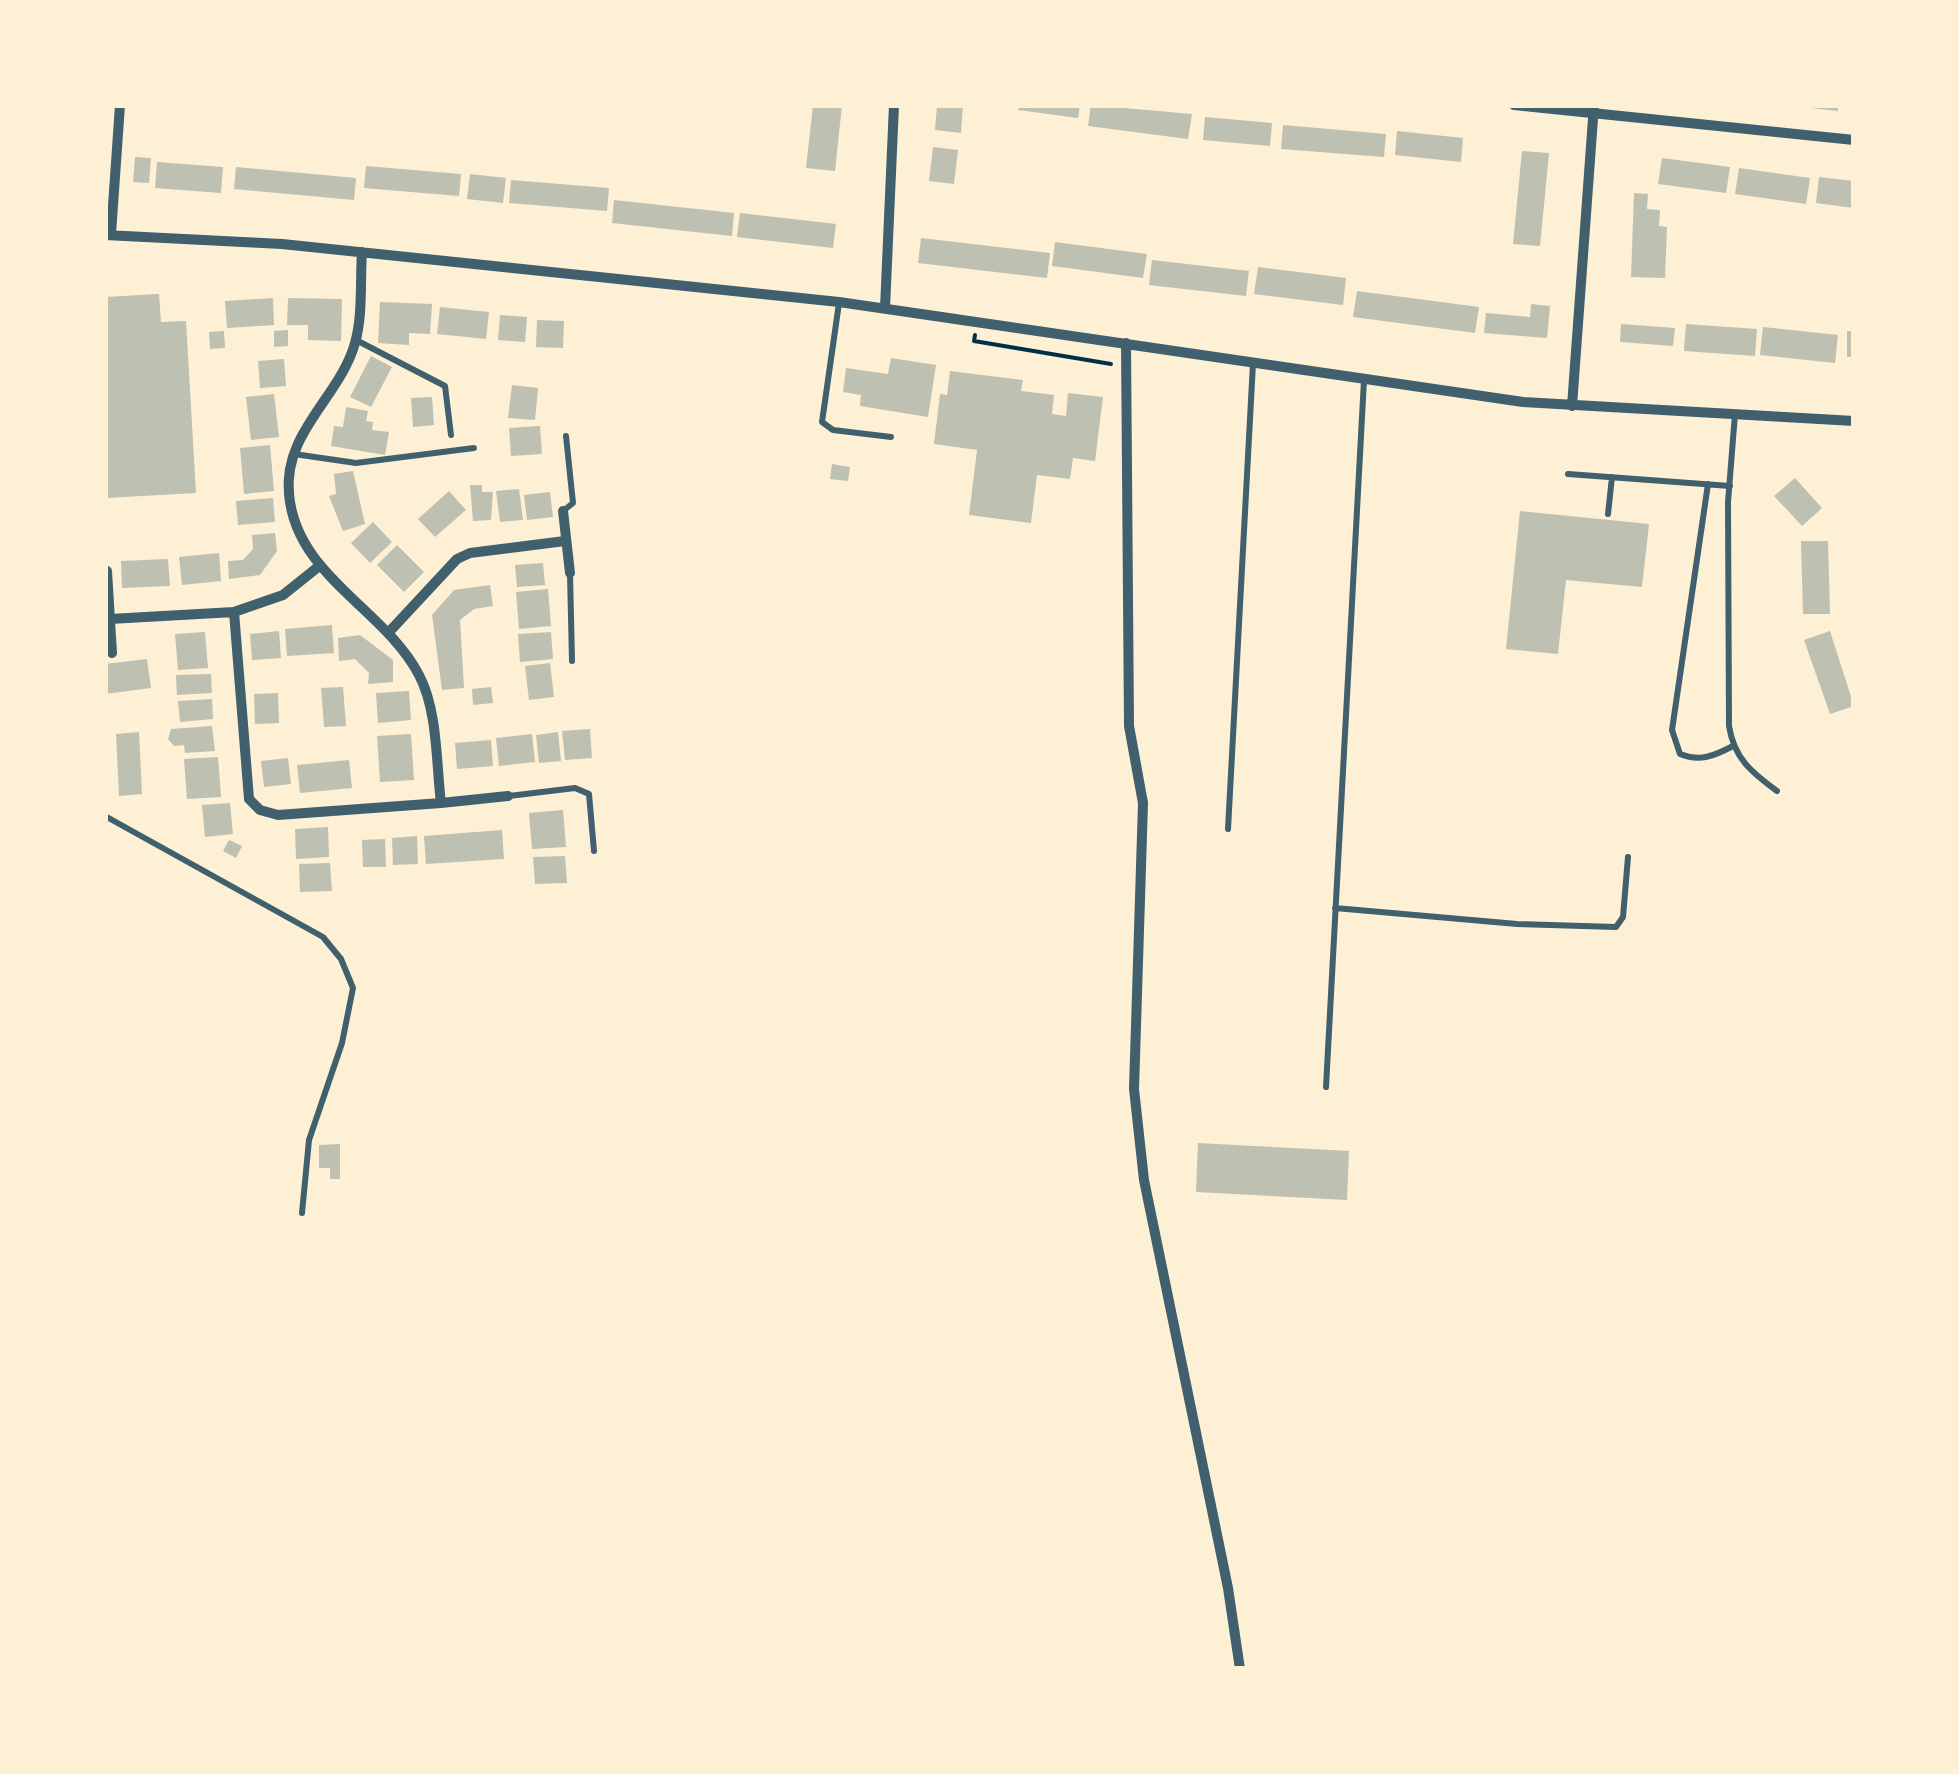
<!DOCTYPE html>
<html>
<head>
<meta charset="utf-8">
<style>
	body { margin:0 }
	#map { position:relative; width:1959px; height:1774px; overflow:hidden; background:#fdf0d5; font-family:Quicksand,sans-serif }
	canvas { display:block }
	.frame { position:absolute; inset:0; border:108px solid #fdf0d5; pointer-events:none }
</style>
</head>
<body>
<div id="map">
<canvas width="1959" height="1774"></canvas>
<div class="frame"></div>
</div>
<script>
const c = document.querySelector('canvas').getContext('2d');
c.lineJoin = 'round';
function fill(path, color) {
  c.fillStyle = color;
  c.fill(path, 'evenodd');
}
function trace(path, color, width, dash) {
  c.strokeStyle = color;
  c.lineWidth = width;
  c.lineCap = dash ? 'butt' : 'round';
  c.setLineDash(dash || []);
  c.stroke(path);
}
fill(new Path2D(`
	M 813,105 L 842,105 L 835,171 L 806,168 Z
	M 937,105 L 963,105 L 961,133 L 935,130 Z
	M 1019,105 L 1080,105 L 1078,118 L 1018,110 Z
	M 1091,105 L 1192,114 L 1188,139 L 1088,126 Z
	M 1784,105 L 1838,105 L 1838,111 Z
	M 1205,117 L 1272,123 L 1270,146 L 1203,140 Z
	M 1283,125 L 1386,134 L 1384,157 L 1281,149 Z
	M 1397,131 L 1463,138 L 1461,162 L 1395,155 Z
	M 933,147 L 958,150 L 954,184 L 929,181 Z
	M 1522,151 L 1549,153 L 1540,246 L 1513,244 Z
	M 135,157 L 151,158 L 149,183 L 133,182 Z
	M 1662,158 L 1730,167 L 1726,193 L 1658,184 Z
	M 157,162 L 223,167 L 221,193 L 155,188 Z
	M 366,166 L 461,174 L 459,196 L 364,188 Z
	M 236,167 L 356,178 L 354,200 L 234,189 Z
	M 1739,168 L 1810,178 L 1806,204 L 1735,194 Z
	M 470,174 L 506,178 L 503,203 L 467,199 Z
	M 1819,177 L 1854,181 L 1854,208 L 1816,203 Z
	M 511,180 L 609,188 L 607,211 L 509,203 Z
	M 1634,193 L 1648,194 L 1647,209 L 1660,210 L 1659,226 L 1667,227 L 1665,278 L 1631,277 Z
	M 614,200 L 734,213 L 732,236 L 612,223 Z
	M 740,213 L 836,224 L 833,248 L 737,237 Z
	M 921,238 L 1050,253 L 1047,278 L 918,263 Z
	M 1055,242 L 1147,254 L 1143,278 L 1052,266 Z
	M 1152,260 L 1249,271 L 1246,296 L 1149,285 Z
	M 1258,267 L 1346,278 L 1343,305 L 1254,294 Z
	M 1357,291 L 1479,307 L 1475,333 L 1353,317 Z
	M 159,294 L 161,322 L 186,321 L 196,493 L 105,498 L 105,297 Z
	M 273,298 L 274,325 L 227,328 L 225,301 Z
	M 288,298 L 342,299 L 341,341 L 308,340 L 308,325 L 287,325 Z
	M 380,302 L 432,304 L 430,334 L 409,333 L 409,345 L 378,343 Z
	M 1531,304 L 1550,306 L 1547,338 L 1484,333 L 1486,313 L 1530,317 Z
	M 440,307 L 489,312 L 486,339 L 437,334 Z
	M 500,315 L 527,317 L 525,342 L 498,340 Z
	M 537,320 L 564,321 L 563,348 L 536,347 Z
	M 1621,324 L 1675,328 L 1673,346 L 1620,342 Z
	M 1686,324 L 1757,329 L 1755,356 L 1684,351 Z
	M 1763,327 L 1838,335 L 1835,363 L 1760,355 Z
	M 288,330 L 288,346 L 274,347 L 274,331 Z
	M 224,331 L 225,348 L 210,349 L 209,332 Z
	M 1847,331 L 1854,331 L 1854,357 L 1847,357 Z
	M 371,356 L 392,367 L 371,407 L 350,397 Z
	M 891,358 L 936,365 L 928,417 L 860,406 L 861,395 L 843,392 L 846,368 L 888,374 Z
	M 284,359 L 286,386 L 260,388 L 258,361 Z
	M 950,371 L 1023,380 L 1021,391 L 1054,395 L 1052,414 L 1066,416 L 1068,393 L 1103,397 L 1095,461 L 1073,458 L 1070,479 L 1037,475 L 1031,523 L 969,515 L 977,450 L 934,444 L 940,394 L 947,395 Z
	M 512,385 L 538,388 L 535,420 L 508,418 Z
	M 274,394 L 279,437 L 251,440 L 246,397 Z
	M 432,397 L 434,425 L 413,427 L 411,398 Z
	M 346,407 L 368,411 L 366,421 L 373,422 L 372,430 L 389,432 L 385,455 L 331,446 L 334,426 L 343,427 Z
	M 540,426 L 542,454 L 511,456 L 509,428 Z
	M 270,445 L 274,491 L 244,494 L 240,448 Z
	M 832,464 L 850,467 L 848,481 L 830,479 Z
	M 353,471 L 365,524 L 343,531 L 329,496 L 336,494 L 334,474 Z
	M 1795,478 L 1822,508 L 1802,526 L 1774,496 Z
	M 470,485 L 482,485 L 482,492 L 493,492 L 491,520 L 473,521 Z
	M 519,489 L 523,520 L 500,522 L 496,491 Z
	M 449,491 L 466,510 L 435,537 L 418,519 Z
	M 550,492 L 553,517 L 527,520 L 524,495 Z
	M 273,498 L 275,522 L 238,525 L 236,501 Z
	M 1520,511 L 1649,524 L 1642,587 L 1566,580 L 1558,654 L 1506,649 Z
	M 373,522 L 392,542 L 370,563 L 351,543 Z
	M 275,533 L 277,551 L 260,575 L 229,579 L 228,561 L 243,560 L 253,549 L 252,535 Z
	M 1801,541 L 1828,541 L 1830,614 L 1803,614 Z
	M 397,545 L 424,572 L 404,592 L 377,565 Z
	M 219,553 L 221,581 L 182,585 L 179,557 Z
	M 168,559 L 170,586 L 122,588 L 121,561 Z
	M 543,563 L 545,585 L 517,587 L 515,565 Z
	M 490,585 L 493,606 L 474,609 L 460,620 L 464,688 L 442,690 L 432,615 L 454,590 Z
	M 548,589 L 551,626 L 519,629 L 516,592 Z
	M 332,625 L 334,653 L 287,656 L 285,629 Z
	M 279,631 L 281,658 L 252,660 L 250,634 Z
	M 1830,631 L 1854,706 L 1830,714 L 1804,640 Z
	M 205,632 L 208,668 L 178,670 L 175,634 Z
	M 551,632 L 553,659 L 520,662 L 518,634 Z
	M 360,635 L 393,660 L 393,682 L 368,684 L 369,673 L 355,659 L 339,661 L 338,638 Z
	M 147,659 L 151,688 L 105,694 L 105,664 Z
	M 550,663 L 554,697 L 529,700 L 525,666 Z
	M 211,674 L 212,693 L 177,695 L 176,675 Z
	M 343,687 L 346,726 L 324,727 L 321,688 Z
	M 491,687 L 493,703 L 473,705 L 472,689 Z
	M 409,691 L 411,720 L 378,723 L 376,693 Z
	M 278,693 L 279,723 L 255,724 L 254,694 Z
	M 212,699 L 213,719 L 180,722 L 178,701 Z
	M 212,726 L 215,751 L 185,753 L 184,745 L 174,746 L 168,739 L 171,729 Z
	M 590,729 L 592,758 L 565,760 L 562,731 Z
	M 139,732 L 142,794 L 119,796 L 116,734 Z
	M 558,732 L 561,761 L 539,763 L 536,735 Z
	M 411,734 L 414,780 L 380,782 L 377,736 Z
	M 532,734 L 535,762 L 499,766 L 496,738 Z
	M 491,740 L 493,766 L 457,769 L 455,743 Z
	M 218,757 L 221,797 L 187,799 L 184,759 Z
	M 288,758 L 291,784 L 264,787 L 261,761 Z
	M 349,760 L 352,788 L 300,793 L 297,765 Z
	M 230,803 L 233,834 L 205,837 L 202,805 Z
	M 563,810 L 566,847 L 532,849 L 529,813 Z
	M 328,827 L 329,857 L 296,859 L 295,829 Z
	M 502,830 L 504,859 L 426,864 L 424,836 Z
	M 417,836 L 418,864 L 393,865 L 392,838 Z
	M 385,839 L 386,867 L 363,867 L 362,840 Z
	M 229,840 L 242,846 L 236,858 L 223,851 Z
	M 565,856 L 567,883 L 535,884 L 533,857 Z
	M 330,863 L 332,891 L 300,892 L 299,864 Z
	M 1198,1143 L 1349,1151 L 1347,1200 L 1196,1192 Z
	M 340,1144 L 340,1179 L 330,1179 L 330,1168 L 319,1168 L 319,1145 Z`), '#bec0b2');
trace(new Path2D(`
	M 975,335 L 974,341 L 1111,364`), '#003049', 4);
trace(new Path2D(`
	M 839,303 L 822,422 L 833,430 L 891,437
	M 356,340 L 445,386 L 451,435
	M 1735,414 L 1728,502 L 1729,726 C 1734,758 1751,772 1777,791
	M 294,454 L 356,463 L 474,448
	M 1568,474 L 1730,486
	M 1708,484 L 1672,730 L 1680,754 C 1700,762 1714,756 1733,746
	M 563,511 L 573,503 L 566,436
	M 1608,514 L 1612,477
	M 570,573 L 572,661
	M 509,796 L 575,788 L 589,794 L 594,851
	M 105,816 L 323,937 L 341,959 L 353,988 L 342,1043 L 309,1140 L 302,1213
	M 1228,829 L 1253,363
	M 1335,908 L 1517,924 L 1616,927 L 1623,917 L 1628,857
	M 1326,1087 L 1364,380`), '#3f606c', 6);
trace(new Path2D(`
	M 1514,105 L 1854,140
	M 111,234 L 120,105
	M 105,235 L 282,244 L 839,302 L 1523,402 L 1854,421
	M 885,308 L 894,105
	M 1126,343 L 1129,726 L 1143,803 L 1134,1089 L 1144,1180 L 1228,1588 L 1240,1669
	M 1572,406 L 1594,105
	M 563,511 L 570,573
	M 318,567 L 283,595 L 234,612 L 249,799 L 260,810 L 278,815 L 441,803 C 436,763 438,711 419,675 C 384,608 296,576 289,494 C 283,432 340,397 355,343 C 363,315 360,281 362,252
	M 107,571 L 112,653
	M 110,619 L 234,612
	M 390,631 L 457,559 L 470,553 L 565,541
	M 441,803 L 508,796`), '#3f606c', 10);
</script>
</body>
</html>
